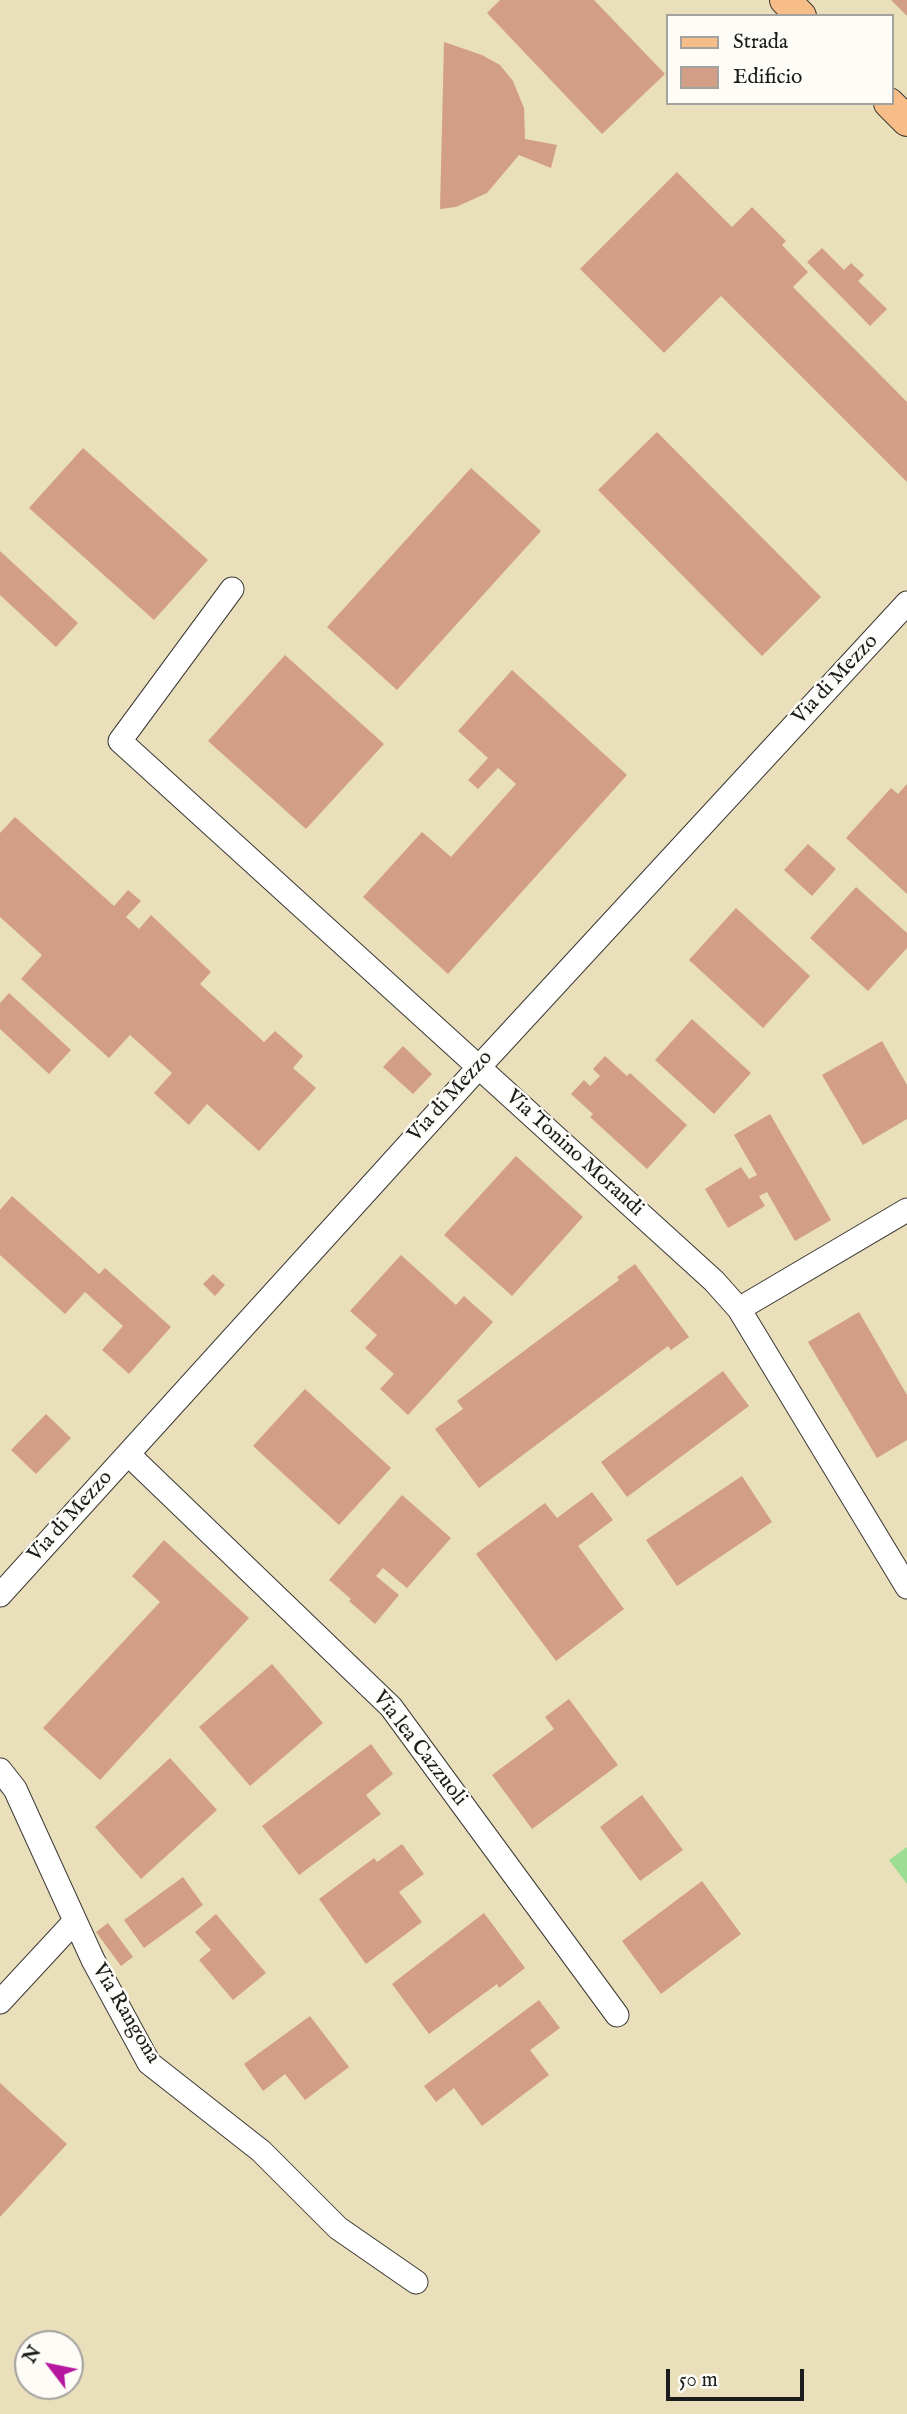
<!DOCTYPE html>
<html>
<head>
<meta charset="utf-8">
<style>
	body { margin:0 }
	#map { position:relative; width:907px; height:2414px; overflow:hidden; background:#eadfbb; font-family:"IM FELL English",serif }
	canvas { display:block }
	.legend { position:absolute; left:666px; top:14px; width:228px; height:91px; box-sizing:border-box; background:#fdfcf7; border:2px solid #a3a29f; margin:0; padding:9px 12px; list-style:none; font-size:21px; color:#1c1c1c }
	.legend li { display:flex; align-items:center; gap:14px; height:35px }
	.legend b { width:35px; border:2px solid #a3a29f }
	.north { position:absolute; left:14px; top:2330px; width:70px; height:70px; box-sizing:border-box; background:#fdfcf7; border:2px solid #a3a29f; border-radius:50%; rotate:302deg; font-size:19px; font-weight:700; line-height:28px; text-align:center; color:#1c1c1c }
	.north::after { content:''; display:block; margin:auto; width:24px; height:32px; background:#b5179e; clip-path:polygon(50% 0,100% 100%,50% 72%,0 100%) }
	.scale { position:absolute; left:666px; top:2369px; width:138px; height:32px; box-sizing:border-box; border:4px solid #1c1c1c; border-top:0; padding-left:9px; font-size:21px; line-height:24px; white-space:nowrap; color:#1c1c1c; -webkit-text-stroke:5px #fdfcf7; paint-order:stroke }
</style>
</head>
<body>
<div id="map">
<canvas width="907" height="2414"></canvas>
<ul class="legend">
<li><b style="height:9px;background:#f7bd88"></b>Strada</li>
<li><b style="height:19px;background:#d29e86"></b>Edificio</li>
</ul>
<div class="north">N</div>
<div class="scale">50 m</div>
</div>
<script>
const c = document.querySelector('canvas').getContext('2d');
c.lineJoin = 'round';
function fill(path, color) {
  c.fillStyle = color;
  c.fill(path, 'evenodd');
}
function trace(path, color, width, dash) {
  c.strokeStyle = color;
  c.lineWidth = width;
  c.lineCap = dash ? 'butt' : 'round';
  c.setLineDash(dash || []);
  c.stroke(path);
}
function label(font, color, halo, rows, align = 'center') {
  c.font = font + ' "IM FELL English",serif';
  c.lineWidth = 5;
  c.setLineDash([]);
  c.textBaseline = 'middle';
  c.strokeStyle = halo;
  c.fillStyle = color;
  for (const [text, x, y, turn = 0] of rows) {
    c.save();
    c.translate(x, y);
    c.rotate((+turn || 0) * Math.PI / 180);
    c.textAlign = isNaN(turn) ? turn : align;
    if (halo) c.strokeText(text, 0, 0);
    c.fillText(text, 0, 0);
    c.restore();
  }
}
fill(new Path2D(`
	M 907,1847 L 907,1884 L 889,1860 Z`), '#9ddd92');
fill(new Path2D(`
	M 500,0 L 594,0 L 665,74 L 602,134 L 487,13 Z
	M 891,0 L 907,0 L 907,16 Z
	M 444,42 L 482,55 L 500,65 L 513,81 L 524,108 L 525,139 L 557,145 L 551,168 L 519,155 L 487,193 L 456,207 L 440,209 Z
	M 677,172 L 732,227 L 752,207 L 786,241 L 782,245 L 808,272 L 793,287 L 907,402 L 907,482 L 721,296 L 664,353 L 580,269 Z
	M 822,248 L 844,270 L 851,263 L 864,275 L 858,281 L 887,309 L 870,326 L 807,262 Z
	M 657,432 L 821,597 L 762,656 L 598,490 Z
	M 83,448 L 208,560 L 154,620 L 29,508 Z
	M 471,468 L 541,531 L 397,690 L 327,627 Z
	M 0,551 L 78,623 L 56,647 L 0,595 Z
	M 285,655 L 384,744 L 306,829 L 208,741 Z
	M 512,670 L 627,775 L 448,974 L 363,897 L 422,832 L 451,857 L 516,784 L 498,768 L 478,789 L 468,780 L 488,758 L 458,731 Z
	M 907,784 L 907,894 L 846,838 L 891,788 L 898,794 Z
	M 15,817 L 114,906 L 128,890 L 141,901 L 126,917 L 139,929 L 151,915 L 211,972 L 200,984 L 264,1042 L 275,1031 L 303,1056 L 293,1068 L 316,1088 L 259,1151 L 207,1104 L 189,1125 L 154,1093 L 172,1073 L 130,1035 L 109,1058 L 21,979 L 42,955 L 0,917 L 0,833 Z
	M 808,844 L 836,869 L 812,896 L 784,870 Z
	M 856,887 L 907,933 L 907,948 L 868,991 L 810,938 Z
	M 736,908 L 810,976 L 763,1028 L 689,960 Z
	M 9,993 L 71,1050 L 49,1074 L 0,1029 L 0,1003 Z
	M 692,1019 L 751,1073 L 714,1114 L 655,1060 Z
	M 882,1041 L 907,1085 L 907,1119 L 863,1145 L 822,1075 Z
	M 403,1046 L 432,1074 L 413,1094 L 383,1067 Z
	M 605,1056 L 627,1076 L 630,1073 L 687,1125 L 647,1169 L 590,1117 L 593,1114 L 571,1094 L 584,1080 L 590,1086 L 600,1076 L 593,1069 Z
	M 770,1114 L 831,1220 L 795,1241 L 767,1192 L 759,1196 L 765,1206 L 728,1228 L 705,1189 L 741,1167 L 749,1179 L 757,1175 L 734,1135 Z
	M 516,1156 L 583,1217 L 512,1296 L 444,1235 Z
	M 12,1196 L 99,1274 L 105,1268 L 171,1327 L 129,1374 L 102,1350 L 123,1326 L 85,1292 L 65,1314 L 0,1255 L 0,1210 Z
	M 401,1255 L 456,1305 L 464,1296 L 493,1322 L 408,1415 L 380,1389 L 394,1374 L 365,1348 L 377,1335 L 350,1311 Z
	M 635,1264 L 689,1337 L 671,1350 L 668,1346 L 479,1488 L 435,1429 L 463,1409 L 457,1401 L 619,1280 L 617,1277 Z
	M 213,1274 L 225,1285 L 215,1296 L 203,1284 Z
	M 859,1312 L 907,1395 L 907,1440 L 877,1458 L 808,1342 Z
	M 723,1371 L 749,1406 L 627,1497 L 601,1462 Z
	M 305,1389 L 391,1468 L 339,1525 L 253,1446 Z
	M 46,1414 L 71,1438 L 36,1474 L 11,1450 Z
	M 742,1476 L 772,1522 L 677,1586 L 646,1540 Z
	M 592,1492 L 613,1520 L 578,1546 L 624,1609 L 556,1661 L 476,1554 L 545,1503 L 557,1518 Z
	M 402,1495 L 451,1538 L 407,1588 L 383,1568 L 376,1576 L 399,1595 L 375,1624 L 349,1601 L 351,1599 L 329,1580 Z
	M 164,1540 L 249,1618 L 100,1780 L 43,1728 L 160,1602 L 132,1576 Z
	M 272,1664 L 323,1723 L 250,1786 L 199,1727 Z
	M 569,1699 L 618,1765 L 532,1829 L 492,1775 L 554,1729 L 545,1717 Z
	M 371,1744 L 393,1774 L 366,1795 L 381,1814 L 299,1875 L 262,1826 Z
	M 170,1758 L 217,1810 L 141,1879 L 95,1827 Z
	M 642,1795 L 683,1850 L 640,1881 L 600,1827 Z
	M 402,1844 L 424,1874 L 399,1892 L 422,1922 L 366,1964 L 319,1899 L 374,1858 L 377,1862 Z
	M 183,1877 L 203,1905 L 144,1948 L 124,1920 Z
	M 702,1881 L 741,1934 L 661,1994 L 622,1941 Z
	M 484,1913 L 525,1968 L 499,1988 L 497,1984 L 429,2034 L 392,1984 Z
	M 216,1914 L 266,1973 L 233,2000 L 199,1960 L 211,1950 L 195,1932 Z
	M 108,1923 L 133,1957 L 121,1966 L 96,1932 Z
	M 539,2000 L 560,2028 L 530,2050 L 549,2075 L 482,2126 L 454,2088 L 436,2102 L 424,2086 Z
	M 310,2016 L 349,2067 L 305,2100 L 285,2074 L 263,2091 L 244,2064 Z
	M 0,2083 L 67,2144 L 0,2217 Z`), '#d29e86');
const minor = new Path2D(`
	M 232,589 L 120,741 L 714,1281 L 739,1309 L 907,1587
	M 739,1309 L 907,1210
	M 128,1454 L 391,1707 L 617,2015
	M 0,1595 L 479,1067 L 907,603
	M 0,1770 L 15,1789 L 93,1960 L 149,2063 L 261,2151 L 338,2228 L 416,2282
	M 0,2002 L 75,1921`);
const major = new Path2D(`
	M 785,0 L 801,16
	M 889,103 L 907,121`);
trace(minor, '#3b3934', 25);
trace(major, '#3b3934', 32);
trace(minor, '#fff', 23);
trace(major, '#f7bd88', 30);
label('21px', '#1c1c1c', '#fdfcf7', [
	["Via di Mezzo",836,680,-47],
	["Via di Mezzo",451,1097,-48],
	["Via Tonino Morandi",574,1154,42],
	["Via di Mezzo",71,1517,-48],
	["Via lea Cazzuoli",419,1749,52],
	["Via Rangona",125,2014,59]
]);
</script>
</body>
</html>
